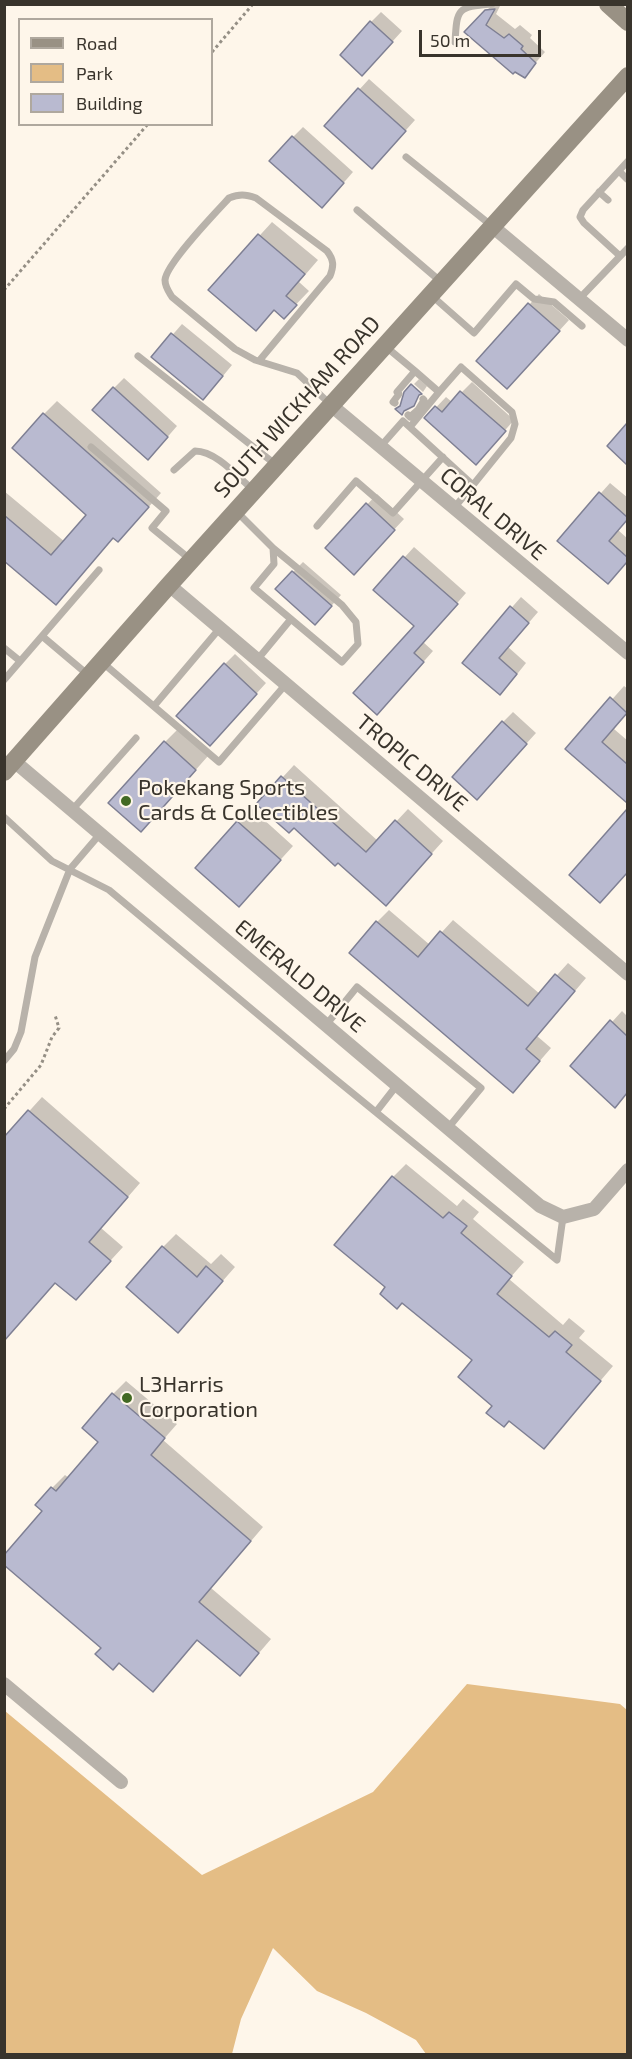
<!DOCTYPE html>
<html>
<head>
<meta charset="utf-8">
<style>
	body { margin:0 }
	#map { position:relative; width:632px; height:2059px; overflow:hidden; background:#fef6ea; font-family:"Exo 2",sans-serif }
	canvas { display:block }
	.frame { position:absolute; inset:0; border:6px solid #39342c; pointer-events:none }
	.legend { position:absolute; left:18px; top:18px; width:195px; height:108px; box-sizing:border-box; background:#fef6ea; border:2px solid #afa89e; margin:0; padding:8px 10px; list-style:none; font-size:18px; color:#39342c }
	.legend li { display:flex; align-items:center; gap:12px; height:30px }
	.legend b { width:30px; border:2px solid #afa89e }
	.scale { position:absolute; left:419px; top:30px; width:122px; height:27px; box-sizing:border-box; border:3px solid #39342c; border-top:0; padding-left:8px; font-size:18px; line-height:21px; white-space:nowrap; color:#39342c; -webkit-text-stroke:4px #fef6ea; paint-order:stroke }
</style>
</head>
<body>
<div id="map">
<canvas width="632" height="2059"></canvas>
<div class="frame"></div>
<ul class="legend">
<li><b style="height:8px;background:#999184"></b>Road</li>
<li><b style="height:16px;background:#e4bd85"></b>Park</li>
<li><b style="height:16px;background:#b9bad0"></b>Building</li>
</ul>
<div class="scale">50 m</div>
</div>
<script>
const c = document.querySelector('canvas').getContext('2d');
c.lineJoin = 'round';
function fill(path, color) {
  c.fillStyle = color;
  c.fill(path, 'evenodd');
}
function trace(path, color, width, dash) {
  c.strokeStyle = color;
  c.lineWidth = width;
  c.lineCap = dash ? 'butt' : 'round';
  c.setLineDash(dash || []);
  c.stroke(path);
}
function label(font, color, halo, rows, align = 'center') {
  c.font = font + ' "Exo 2",sans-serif';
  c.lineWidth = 4.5;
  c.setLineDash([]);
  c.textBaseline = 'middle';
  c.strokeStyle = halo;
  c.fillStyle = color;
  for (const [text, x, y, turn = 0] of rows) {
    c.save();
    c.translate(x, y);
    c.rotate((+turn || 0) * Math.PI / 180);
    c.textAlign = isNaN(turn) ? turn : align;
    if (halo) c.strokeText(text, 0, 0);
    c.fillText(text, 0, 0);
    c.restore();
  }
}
fill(new Path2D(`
	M 467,1684 L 620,1704 L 627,1710 L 627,2054 L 426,2054 L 416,2040 L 366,2013 L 317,1991 L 273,1948 L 241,2019 L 232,2054 L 5,2054 L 5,1711 L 202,1875 L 373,1792 Z`), '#e4bd85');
fill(new Path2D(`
	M 493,4 L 501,4 L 496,14 L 515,29 L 520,25 L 532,35 L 530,38 L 545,52 L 524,76 L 466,32 Z
	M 381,12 L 402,31 L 372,64 L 371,22 Z
	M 369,79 L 415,120 L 382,157 L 326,126 Z
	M 303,127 L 353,172 L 332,196 L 293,137 Z
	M 272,222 L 318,260 L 299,282 L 309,291 L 284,317 L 275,309 L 210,290 Z
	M 539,294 L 569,320 L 517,377 L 478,361 Z
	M 182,324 L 232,365 L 213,388 L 154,356 Z
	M 124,378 L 177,426 L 158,448 L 114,388 Z
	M 419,379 L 427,386 L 423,392 L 414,384 Z
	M 472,382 L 514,420 L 486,452 L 426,418 L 446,397 L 452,402 Z
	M 57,401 L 161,493 L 131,527 L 114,537 L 69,589 L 4,559 L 4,491 L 65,542 L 89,514 L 44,414 Z
	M 628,425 L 628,463 L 609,446 Z
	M 610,483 L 628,498 L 628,519 L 618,530 L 628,539 L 628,561 L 608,582 L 559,540 Z
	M 377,494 L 404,519 L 364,562 L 327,548 Z
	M 414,547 L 466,593 L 423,642 L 433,651 L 387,703 L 416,626 L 375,590 Z
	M 303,562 L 341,595 L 325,613 L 293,572 Z
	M 521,597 L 538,612 L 508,647 L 526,663 L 510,683 L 464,662 Z
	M 235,654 L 266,683 L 220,734 L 225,664 Z
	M 624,686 L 628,689 L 628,713 L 614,729 L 628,741 L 628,801 L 568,749 Z
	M 513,712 L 536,733 L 487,787 L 503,722 Z
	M 178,729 L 208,756 L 154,817 L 165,742 Z
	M 294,765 L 378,841 L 408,809 L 443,841 L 397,892 L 338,861 L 294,826 L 258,804 Z
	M 251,808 L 293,846 L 252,891 L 197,867 Z
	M 627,813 L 628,872 L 610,891 Z
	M 389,910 L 430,945 L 453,920 L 540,994 L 568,963 L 586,978 L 537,1036 L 551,1048 L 525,1078 L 377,922 Z
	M 622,1011 L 628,1017 L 628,1092 L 615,1106 L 572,1066 Z
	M 42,1097 L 140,1183 L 101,1228 L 123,1247 L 76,1298 L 4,1139 Z
	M 406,1164 L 457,1206 L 463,1199 L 479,1212 L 473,1219 L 524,1262 L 509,1279 L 563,1325 L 569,1318 L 585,1331 L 579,1338 L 613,1366 L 544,1447 L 494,1406 L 474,1360 L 388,1287 L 393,1177 Z
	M 176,1234 L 211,1264 L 221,1254 L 235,1267 L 191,1317 L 163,1247 Z
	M 126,1381 L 177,1424 L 163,1440 L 263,1527 L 211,1588 L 271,1639 L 253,1660 L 198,1638 L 166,1676 L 103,1648 L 44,1511 L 52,1488 L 65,1475 L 69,1478 L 100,1442 L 113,1394 Z`), '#0003');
const building = new Path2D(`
	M 495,9 L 486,25 L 504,38 L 509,34 L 523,46 L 521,49 L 536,63 L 525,78 L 515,72 L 513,74 L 464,32 L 485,10 Z
	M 370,21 L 393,42 L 362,76 L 340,55 Z
	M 358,88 L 406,131 L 372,169 L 324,126 Z
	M 292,136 L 344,183 L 322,208 L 269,161 Z
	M 258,234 L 305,274 L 286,296 L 297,305 L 284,319 L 274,310 L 256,331 L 208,290 Z
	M 528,303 L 560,331 L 507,389 L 476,361 Z
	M 171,333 L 223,376 L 203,400 L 151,357 Z
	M 411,384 L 422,394 L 419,395 L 414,406 L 404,411 L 402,415 L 395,409 L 400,406 L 404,392 Z
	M 113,387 L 168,437 L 148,460 L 92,410 Z
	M 460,391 L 506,431 L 476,465 L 424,418 L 435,406 L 442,412 Z
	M 43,413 L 149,507 L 118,542 L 113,538 L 56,605 L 4,561 L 4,515 L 51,555 L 86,515 L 12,448 Z
	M 627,423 L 627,465 L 607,446 Z
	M 599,492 L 627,517 L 627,520 L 609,541 L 627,557 L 627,562 L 608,584 L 557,541 Z
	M 366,503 L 395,530 L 354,575 L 325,548 Z
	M 403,556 L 458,604 L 414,653 L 424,662 L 377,715 L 353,693 L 414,626 L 373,590 Z
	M 292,571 L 332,606 L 315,625 L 275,589 Z
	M 510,606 L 529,623 L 499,658 L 517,674 L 500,695 L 462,663 Z
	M 224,663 L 257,694 L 210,746 L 176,716 Z
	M 610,697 L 627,713 L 602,742 L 627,764 L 627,803 L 565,749 Z
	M 502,721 L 527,744 L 477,800 L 452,777 Z
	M 164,741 L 196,770 L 141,832 L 108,803 Z
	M 281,776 L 366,852 L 395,820 L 432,854 L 386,906 L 338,863 L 335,866 L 294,828 L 289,833 L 256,804 Z
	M 627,809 L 627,873 L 600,903 L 569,875 Z
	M 237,821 L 281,860 L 239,907 L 195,868 Z
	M 376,921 L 418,957 L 440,931 L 528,1006 L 555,974 L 575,991 L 526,1049 L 540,1061 L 513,1093 L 349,953 Z
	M 610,1020 L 627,1036 L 627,1093 L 615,1108 L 570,1066 Z
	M 28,1110 L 128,1197 L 89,1242 L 111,1261 L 76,1300 L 55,1283 L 4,1341 L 4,1137 Z
	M 392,1176 L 443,1218 L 449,1212 L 467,1226 L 461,1233 L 512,1276 L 497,1294 L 549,1337 L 555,1331 L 572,1345 L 566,1352 L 601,1381 L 544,1449 L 509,1421 L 504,1427 L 486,1413 L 492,1406 L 458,1377 L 472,1360 L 402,1303 L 397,1309 L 380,1294 L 385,1287 L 334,1245 Z
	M 162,1246 L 197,1277 L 206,1266 L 223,1281 L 178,1333 L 126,1287 Z
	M 112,1393 L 165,1438 L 151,1455 L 251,1541 L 199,1602 L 259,1653 L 240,1676 L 197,1640 L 153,1692 L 119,1663 L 113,1670 L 95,1654 L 101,1648 L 4,1565 L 4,1555 L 42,1511 L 35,1505 L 51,1487 L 56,1491 L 98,1442 L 82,1428 Z`);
fill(building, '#b9bad0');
trace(building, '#7e7f93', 1.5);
trace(new Path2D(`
	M 212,52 L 253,4
	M 4,290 L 148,124
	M 4,1109 L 41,1065 L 52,1037 L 59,1028 L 55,1015`), '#958f85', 3, [3, 3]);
trace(new Path2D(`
	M 455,42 C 457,8 457,7 492,4
	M 406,157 L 492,226
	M 619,171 L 627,179
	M 599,192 L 608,200
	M 357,210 L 440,281
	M 620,256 L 584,223 L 580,217 L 583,210 L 628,161
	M 431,295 L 474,333 L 516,284 L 534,299 L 554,302 L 582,326
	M 579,299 L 628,248
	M 385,346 L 415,371
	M 138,356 L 275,464
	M 259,361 L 330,276 C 334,266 334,260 327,251 L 256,198 C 245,194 239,194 229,198 C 216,212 166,264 165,280 C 165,287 169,292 172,297 L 235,349 L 255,360 L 297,373 L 330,404
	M 439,392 L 461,367 L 512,412 L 515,424 L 511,438 L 473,485
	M 395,403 L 393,402 L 399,394 L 397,392 L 415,371 L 439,392 L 410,427
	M 408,415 L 410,417 L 418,410 L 424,400 L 423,399
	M 91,447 L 166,511 L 152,528 L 191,560
	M 380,447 L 403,421 L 473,485 L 454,508
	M 174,470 L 195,451 C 216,451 237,476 252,489
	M 236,511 L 273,548 L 274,564 L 254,588 L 342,662 L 358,644 L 356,622 L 342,605 L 273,548
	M 317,526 L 356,481 L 393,513 L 443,457
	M 42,636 L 99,570
	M 4,648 L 20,661
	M 257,660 L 291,619
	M 103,663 L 219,762 L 286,684
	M 4,680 L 42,636 L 87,674
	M 154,706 L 220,628
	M 72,810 L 136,738
	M 4,817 L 52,861 L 109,890 L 334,1078 L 557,1260 L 563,1217
	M 326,1025 L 357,987 L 481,1088 L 448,1128
	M 4,1061 L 14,1049 L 21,1032 L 35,957 L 70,869 L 100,834
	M 376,1112 L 397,1085`), '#b8b2aa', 7);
trace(new Path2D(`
	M 492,226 L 628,340
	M 332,406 L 628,653
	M 169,585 L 628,974
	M 14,761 L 540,1206 L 563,1217 L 594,1209 L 628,1170
	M 4,1684 L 121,1782`), '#b8b2aa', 14);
trace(new Path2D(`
	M 608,4 L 628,22
	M 4,772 L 169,585 L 628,76`), '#999184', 18);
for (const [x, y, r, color] of [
	[126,801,6,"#426923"],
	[127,1398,6,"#426923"]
]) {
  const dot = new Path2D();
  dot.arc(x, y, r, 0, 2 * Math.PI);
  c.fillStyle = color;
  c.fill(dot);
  trace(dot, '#fef6ea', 2);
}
label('22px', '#39342c', '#fef6ea', [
	["SOUTH WICKHAM ROAD",297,407,-48],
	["CORAL DRIVE",493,514,40],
	["TROPIC DRIVE",412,763,40],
	["EMERALD DRIVE",300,976,40]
]);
label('22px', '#39342c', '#fef6ea', [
	["Pokekang Sports",138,788],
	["Cards & Collectibles",138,813],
	["L3Harris",139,1385],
	["Corporation",139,1410]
], 'left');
</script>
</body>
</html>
